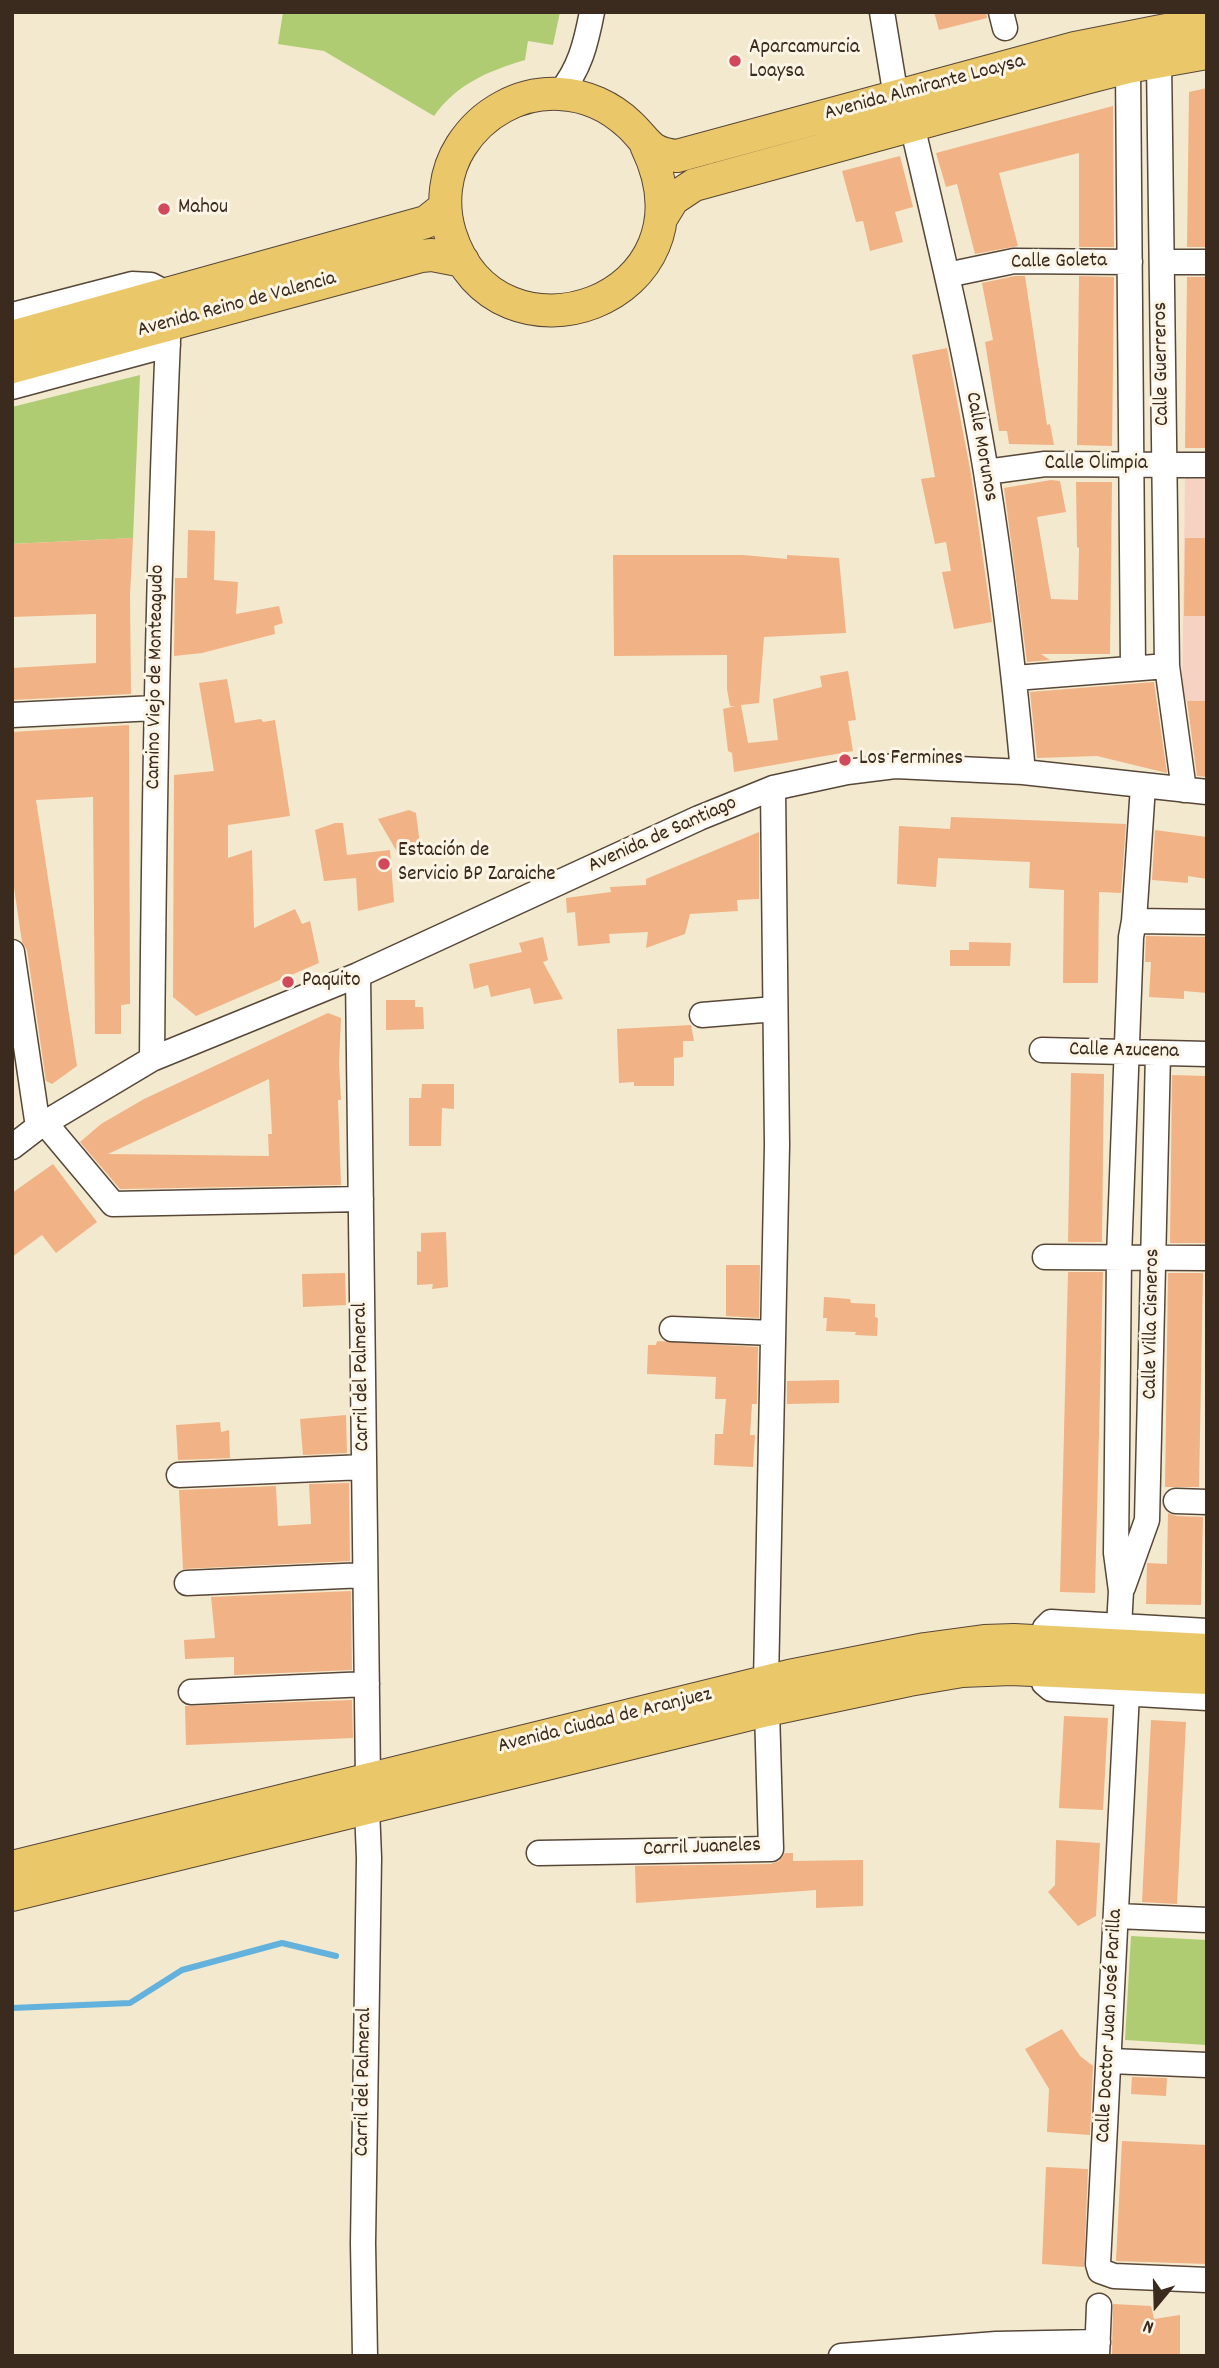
<!DOCTYPE html>
<html>
<head>
<meta charset="utf-8">
<style>
	body { margin:0 }
	#map { position:relative; width:1219px; height:2368px; overflow:hidden; background:#f3e9ce; font-family:Dekko,sans-serif }
	canvas { display:block }
	.frame { position:absolute; inset:0; border:14px solid #3b2a1e; pointer-events:none }
	.north { position:absolute; left:1121px; top:2270px; width:70px; height:70px; -webkit-text-stroke:5px #fcf5e5; paint-order:stroke; rotate:199deg; font-size:19px; font-weight:700; line-height:28px; text-align:center; color:#3b2a1e }
	.north::after { content:''; display:block; margin:auto; width:24px; height:32px; background:#3b2a1e; clip-path:polygon(50% 0,100% 100%,50% 72%,0 100%) }
</style>
</head>
<body>
<div id="map">
<canvas width="1219" height="2368"></canvas>
<div class="frame"></div>
<div class="north">N</div>
</div>
<script>
const c = document.querySelector('canvas').getContext('2d');
c.lineJoin = 'round';
function fill(path, color) {
  c.fillStyle = color;
  c.fill(path, 'evenodd');
}
function trace(path, color, width, dash) {
  c.strokeStyle = color;
  c.lineWidth = width;
  c.lineCap = dash ? 'butt' : 'round';
  c.setLineDash(dash || []);
  c.stroke(path);
}
function label(font, color, halo, rows, align = 'center') {
  c.font = font + ' Dekko,sans-serif';
  c.lineWidth = 6;
  c.setLineDash([]);
  c.textBaseline = 'middle';
  c.strokeStyle = halo;
  c.fillStyle = color;
  for (const [text, x, y, turn = 0] of rows) {
    c.save();
    c.translate(x, y);
    c.rotate((+turn || 0) * Math.PI / 180);
    c.textAlign = isNaN(turn) ? turn : align;
    if (halo) c.strokeText(text, 0, 0);
    c.fillText(text, 0, 0);
    c.restore();
  }
}
fill(new Path2D(`
	M 1185,478 L 1207,479 L 1207,701 L 1182,701 Z`), '#f6d2c3');
fill(new Path2D(`
	M 283,12 L 560,12 L 553,45 L 528,41 L 525,60 C 488,71 457,84 434,116 L 324,51 L 278,44 Z
	M 140,375 L 133,538 L 12,544 L 12,407 Z
	M 1131,1936 L 1207,1940 L 1207,2045 L 1125,2040 Z`), '#afcc73');
trace(new Path2D(`
	M 12,2008 L 130,2003 L 182,1970 L 282,1943 L 336,1956`), '#63b1dd', 6);
fill(new Path2D(`
	M 934,12 L 986,12 L 987,18 L 939,30 Z
	M 1207,88 L 1207,247 L 1187,247 L 1189,92 Z
	M 1113,106 L 1114,247 L 1079,247 L 1079,153 L 999,173 L 1018,246 L 975,254 L 957,184 L 946,187 L 936,153 Z
	M 900,156 L 913,207 L 895,212 L 903,242 L 870,251 L 863,221 L 856,222 L 842,171 Z
	M 1015,276 L 1025,276 L 1047,425 L 1050,424 L 1054,445 L 1009,444 L 1007,431 L 999,431 L 985,342 L 993,340 L 982,283 Z
	M 1079,276 L 1114,277 L 1112,446 L 1077,445 Z
	M 1187,277 L 1207,277 L 1207,448 L 1185,448 Z
	M 947,348 L 971,474 L 992,622 L 954,629 L 942,572 L 951,571 L 946,542 L 935,544 L 921,479 L 935,477 L 912,355 Z
	M 1051,480 L 1060,481 L 1066,512 L 1037,517 L 1051,599 L 1078,600 L 1079,548 L 1077,547 L 1076,482 L 1112,482 L 1110,654 L 1041,654 L 1050,660 L 1027,662 L 1004,488 Z
	M 188,530 L 215,531 L 214,580 L 238,582 L 236,614 L 279,606 L 283,623 L 274,626 L 275,634 L 202,653 L 174,656 L 175,578 L 187,578 Z
	M 133,538 L 130,595 L 131,694 L 12,700 L 12,668 L 96,663 L 96,614 L 12,617 L 12,544 Z
	M 1185,538 L 1207,538 L 1207,616 L 1184,616 Z
	M 613,555 L 743,555 L 787,559 L 787,555 L 839,558 L 846,633 L 764,637 L 759,703 L 741,705 L 748,743 L 778,740 L 773,699 L 822,687 L 820,676 L 848,671 L 856,720 L 848,721 L 853,751 L 734,772 L 732,753 L 728,751 L 723,709 L 735,706 L 730,706 L 727,689 L 727,655 L 614,656 Z
	M 227,679 L 235,723 L 261,719 L 263,722 L 275,720 L 290,816 L 228,825 L 228,858 L 252,850 L 254,928 L 295,909 L 302,924 L 310,921 L 319,963 L 196,1016 L 173,997 L 174,775 L 214,771 L 199,683 Z
	M 1154,682 L 1167,773 L 1097,756 L 1037,758 L 1030,692 Z
	M 1187,701 L 1207,701 L 1207,777 L 1197,776 Z
	M 129,725 L 130,1004 L 121,1005 L 121,1034 L 95,1034 L 93,797 L 36,800 L 77,1066 L 52,1084 L 46,1081 L 27,950 L 22,942 L 12,874 L 12,732 Z
	M 409,810 L 416,813 L 421,853 L 400,857 L 378,819 Z
	M 951,817 L 1126,824 L 1121,893 L 1099,892 L 1098,983 L 1063,983 L 1064,890 L 1029,888 L 1030,862 L 938,858 L 936,887 L 897,884 L 899,826 L 950,829 Z
	M 335,823 L 343,823 L 347,855 L 390,850 L 394,902 L 358,911 L 356,878 L 324,881 L 315,830 Z
	M 1155,830 L 1207,837 L 1207,879 L 1188,876 L 1188,883 L 1152,880 Z
	M 759,832 L 759,899 L 737,900 L 738,911 L 690,914 L 685,934 L 646,948 L 648,932 L 609,934 L 610,943 L 578,946 L 575,912 L 567,913 L 566,898 L 611,892 L 610,887 L 646,885 L 646,879 Z
	M 1146,936 L 1207,937 L 1207,993 L 1184,991 L 1184,999 L 1149,997 L 1151,962 L 1145,962 Z
	M 543,937 L 548,960 L 543,962 L 563,999 L 534,1004 L 530,988 L 491,997 L 488,985 L 474,989 L 469,964 L 522,952 L 519,943 Z
	M 969,942 L 1011,943 L 1010,966 L 950,966 L 950,950 L 969,950 Z
	M 386,1000 L 415,1000 L 415,1007 L 423,1007 L 424,1029 L 386,1030 Z
	M 328,1013 L 341,1018 L 339,1064 L 341,1100 L 338,1100 L 341,1185 L 120,1189 L 80,1142 L 101,1124 L 144,1099 ZM 269,1079 L 272,1134 L 268,1134 L 269,1156 L 108,1154 Z
	M 691,1025 L 694,1041 L 683,1041 L 683,1057 L 674,1058 L 674,1086 L 634,1086 L 634,1082 L 619,1083 L 617,1029 Z
	M 1071,1073 L 1104,1074 L 1102,1242 L 1068,1242 Z
	M 1172,1075 L 1206,1076 L 1205,1243 L 1170,1243 Z
	M 422,1084 L 454,1084 L 454,1109 L 442,1108 L 441,1146 L 409,1146 L 409,1098 L 421,1098 Z
	M 53,1164 L 97,1222 L 56,1253 L 42,1235 L 12,1257 L 12,1193 Z
	M 446,1232 L 448,1287 L 432,1289 L 433,1284 L 417,1285 L 417,1251 L 421,1252 L 421,1233 Z
	M 726,1265 L 760,1265 L 759,1318 L 726,1316 Z
	M 1068,1272 L 1103,1272 L 1095,1593 L 1060,1592 Z
	M 345,1273 L 346,1305 L 303,1307 L 302,1274 Z
	M 1168,1273 L 1203,1273 L 1199,1487 L 1165,1487 Z
	M 824,1297 L 850,1299 L 851,1303 L 875,1304 L 875,1317 L 878,1318 L 877,1336 L 855,1335 L 856,1332 L 826,1331 L 827,1318 L 823,1318 Z
	M 657,1341 L 758,1347 L 757,1404 L 752,1404 L 750,1435 L 755,1435 L 753,1467 L 714,1465 L 715,1434 L 723,1434 L 726,1399 L 715,1399 L 716,1377 L 647,1374 L 648,1345 L 656,1345 Z
	M 839,1380 L 839,1403 L 787,1404 L 787,1381 Z
	M 346,1415 L 347,1453 L 303,1455 L 300,1419 Z
	M 220,1422 L 221,1432 L 229,1430 L 230,1458 L 178,1460 L 176,1425 Z
	M 349,1483 L 350,1561 L 183,1569 L 179,1490 L 276,1486 L 278,1526 L 295,1525 L 311,1524 L 309,1484 Z
	M 1168,1513 L 1176,1516 L 1203,1517 L 1201,1605 L 1146,1604 L 1147,1563 L 1167,1564 Z
	M 351,1591 L 352,1670 L 234,1675 L 234,1657 L 185,1659 L 184,1640 L 215,1638 L 211,1597 Z
	M 352,1700 L 353,1738 L 186,1745 L 185,1706 Z
	M 1064,1716 L 1108,1718 L 1103,1810 L 1059,1808 Z
	M 1151,1720 L 1186,1722 L 1177,1904 L 1142,1902 Z
	M 1056,1840 L 1100,1843 L 1096,1916 L 1078,1926 L 1048,1892 L 1055,1885 Z
	M 785,1853 L 793,1853 L 793,1861 L 863,1860 L 863,1906 L 816,1908 L 816,1890 L 636,1903 L 635,1866 L 771,1864 L 779,1861 Z
	M 1062,2029 L 1080,2056 L 1093,2066 L 1090,2135 L 1047,2132 L 1049,2089 L 1025,2049 Z
	M 1132,2077 L 1167,2078 L 1166,2096 L 1131,2094 Z
	M 1122,2141 L 1207,2145 L 1207,2264 L 1116,2261 Z
	M 1046,2167 L 1088,2169 L 1084,2267 L 1042,2264 Z
	M 1113,2304 L 1151,2306 L 1154,2319 L 1180,2315 L 1180,2356 L 1112,2356 Z`), '#f1b285');
const minor = new Path2D(`
	M 882,12 L 896,97
	M 1001,12 L 1005,28
	M 1159,61 L 1167,666
	M 1128,67 L 1133,668
	M 559,94 C 580,69 586,43 592,12
	M 912,125 C 939,240 967,356 986,472 C 1002,572 1014,672 1023,772
	M 1162,262 L 1207,262
	M 947,275 L 1014,261 L 1130,262
	M 12,315 L 132,284 L 151,285 L 170,295 C 158,549 154,804 152,1059
	M 12,387 L 168,345
	M 986,472 L 1045,464 L 1207,465
	M 1015,678 L 1167,666 L 1184,790
	M 12,715 L 155,708
	M 1143,786 L 1134,921 L 1131,937 L 1119,1257 L 1116,1553 L 1121,1591 L 1119,1627 L 1127,1693 L 1098,2264 L 1100,2271 L 1114,2276 L 1207,2280
	M 1134,921 L 1207,922
	M 12,952 L 38,1127
	M 358,975 L 368,1780
	M 702,1015 L 775,1009
	M 1042,1050 L 1207,1054
	M 45,1123 L 113,1204 L 361,1199
	M 12,1147 L 38,1127 L 152,1059 L 358,975 L 699,818 L 773,788 L 847,772 L 895,766 L 1023,772 L 1207,792
	M 1045,1257 L 1207,1258
	M 672,1329 L 773,1333
	M 179,1475 L 364,1467
	M 1176,1501 L 1207,1502
	M 187,1583 L 365,1575
	M 1123,1587 L 1147,1520 L 1158,1053
	M 1207,1631 L 1051,1622 L 1045,1628 L 1042,1670 L 1044,1683 L 1051,1689 L 1207,1698
	M 766,1682 L 777,1145 L 773,788
	M 191,1692 L 367,1684
	M 539,1853 L 771,1849 L 767,1710
	M 1117,1916 L 1207,1920
	M 1110,2061 L 1207,2065
	M 365,2356 L 363,2243 L 369,1858 L 367,1808
	M 841,2356 L 996,2344 L 1098,2342
	M 1097,2356 L 1099,2306`);
const major = new Path2D(`
	M 646,145 C 722,301 496,379 450,233 C 441,204 445,171 461,146 C 482,113 519,92 559,94 C 586,95 611,107 630,125 C 648,142 648,153 677,156 L 1075,48 L 1207,22
	M 662,217 L 673,199 L 694,185 L 1085,78 L 1128,67 L 1207,53
	M 12,337 L 426,222 L 445,207
	M 12,367 L 421,256 L 432,255 L 463,261
	M 12,1867 L 789,1676 L 925,1649 L 984,1641 L 1014,1640 L 1207,1650
	M 12,1895 L 767,1710 L 909,1680 L 962,1671 L 1011,1669 L 1207,1678`);
trace(minor, '#574738', 27);
trace(major, '#574738', 34);
trace(minor, '#fff', 24);
trace(major, '#eac769', 32);
for (const [x, y, r, color] of [
	[735,61,7,"#d1495b"],
	[164,209,7,"#d1495b"],
	[845,760,7,"#d1495b"],
	[384,864,7,"#d1495b"],
	[288,982,7,"#d1495b"]
]) {
  const dot = new Path2D();
  dot.arc(x, y, r, 0, 2 * Math.PI);
  c.fillStyle = color;
  c.fill(dot);
  trace(dot, '#fcf5e5', 2.5);
}
label('21px', '#3b2a1e', '#fcf5e5', [
	["Aparcamurcia",749,49],
	["Loaysa",749,73],
	["Mahou",178,209],
	["Los Fermines",859,760],
	["Estación de",398,852],
	["Servicio BP Zaraiche",398,876],
	["Paquito",302,982]
], 'left');
label('21px', '#3b2a1e', '#fcf5e5', [
	["Avenida Almirante Loaysa",925,89,-15],
	["Calle Goleta",1059,263,-1],
	["Avenida Reino de Valencia",237,306,-15],
	["Calle Guerreros",1163,364,-91],
	["Calle Morunos",980,447,80],
	["Calle Olimpia",1096,465],
	["Camino Viejo de Monteagudo",157,677,-89],
	["Avenida de Santiago",663,836,-24],
	["Calle Azucena",1124,1052,1],
	["Calle Villa Cisneros",1153,1324,-89],
	["Carril del Palmeral",363,1377,-91],
	["Avenida Ciudad de Aranjuez",605,1722,-14],
	["Carril Juaneles",702,1849,-2],
	["Calle Doctor Juan José Parilla",1111,2026,-87],
	["Carril del Palmeral",365,2082,-89]
]);
</script>
</body>
</html>
